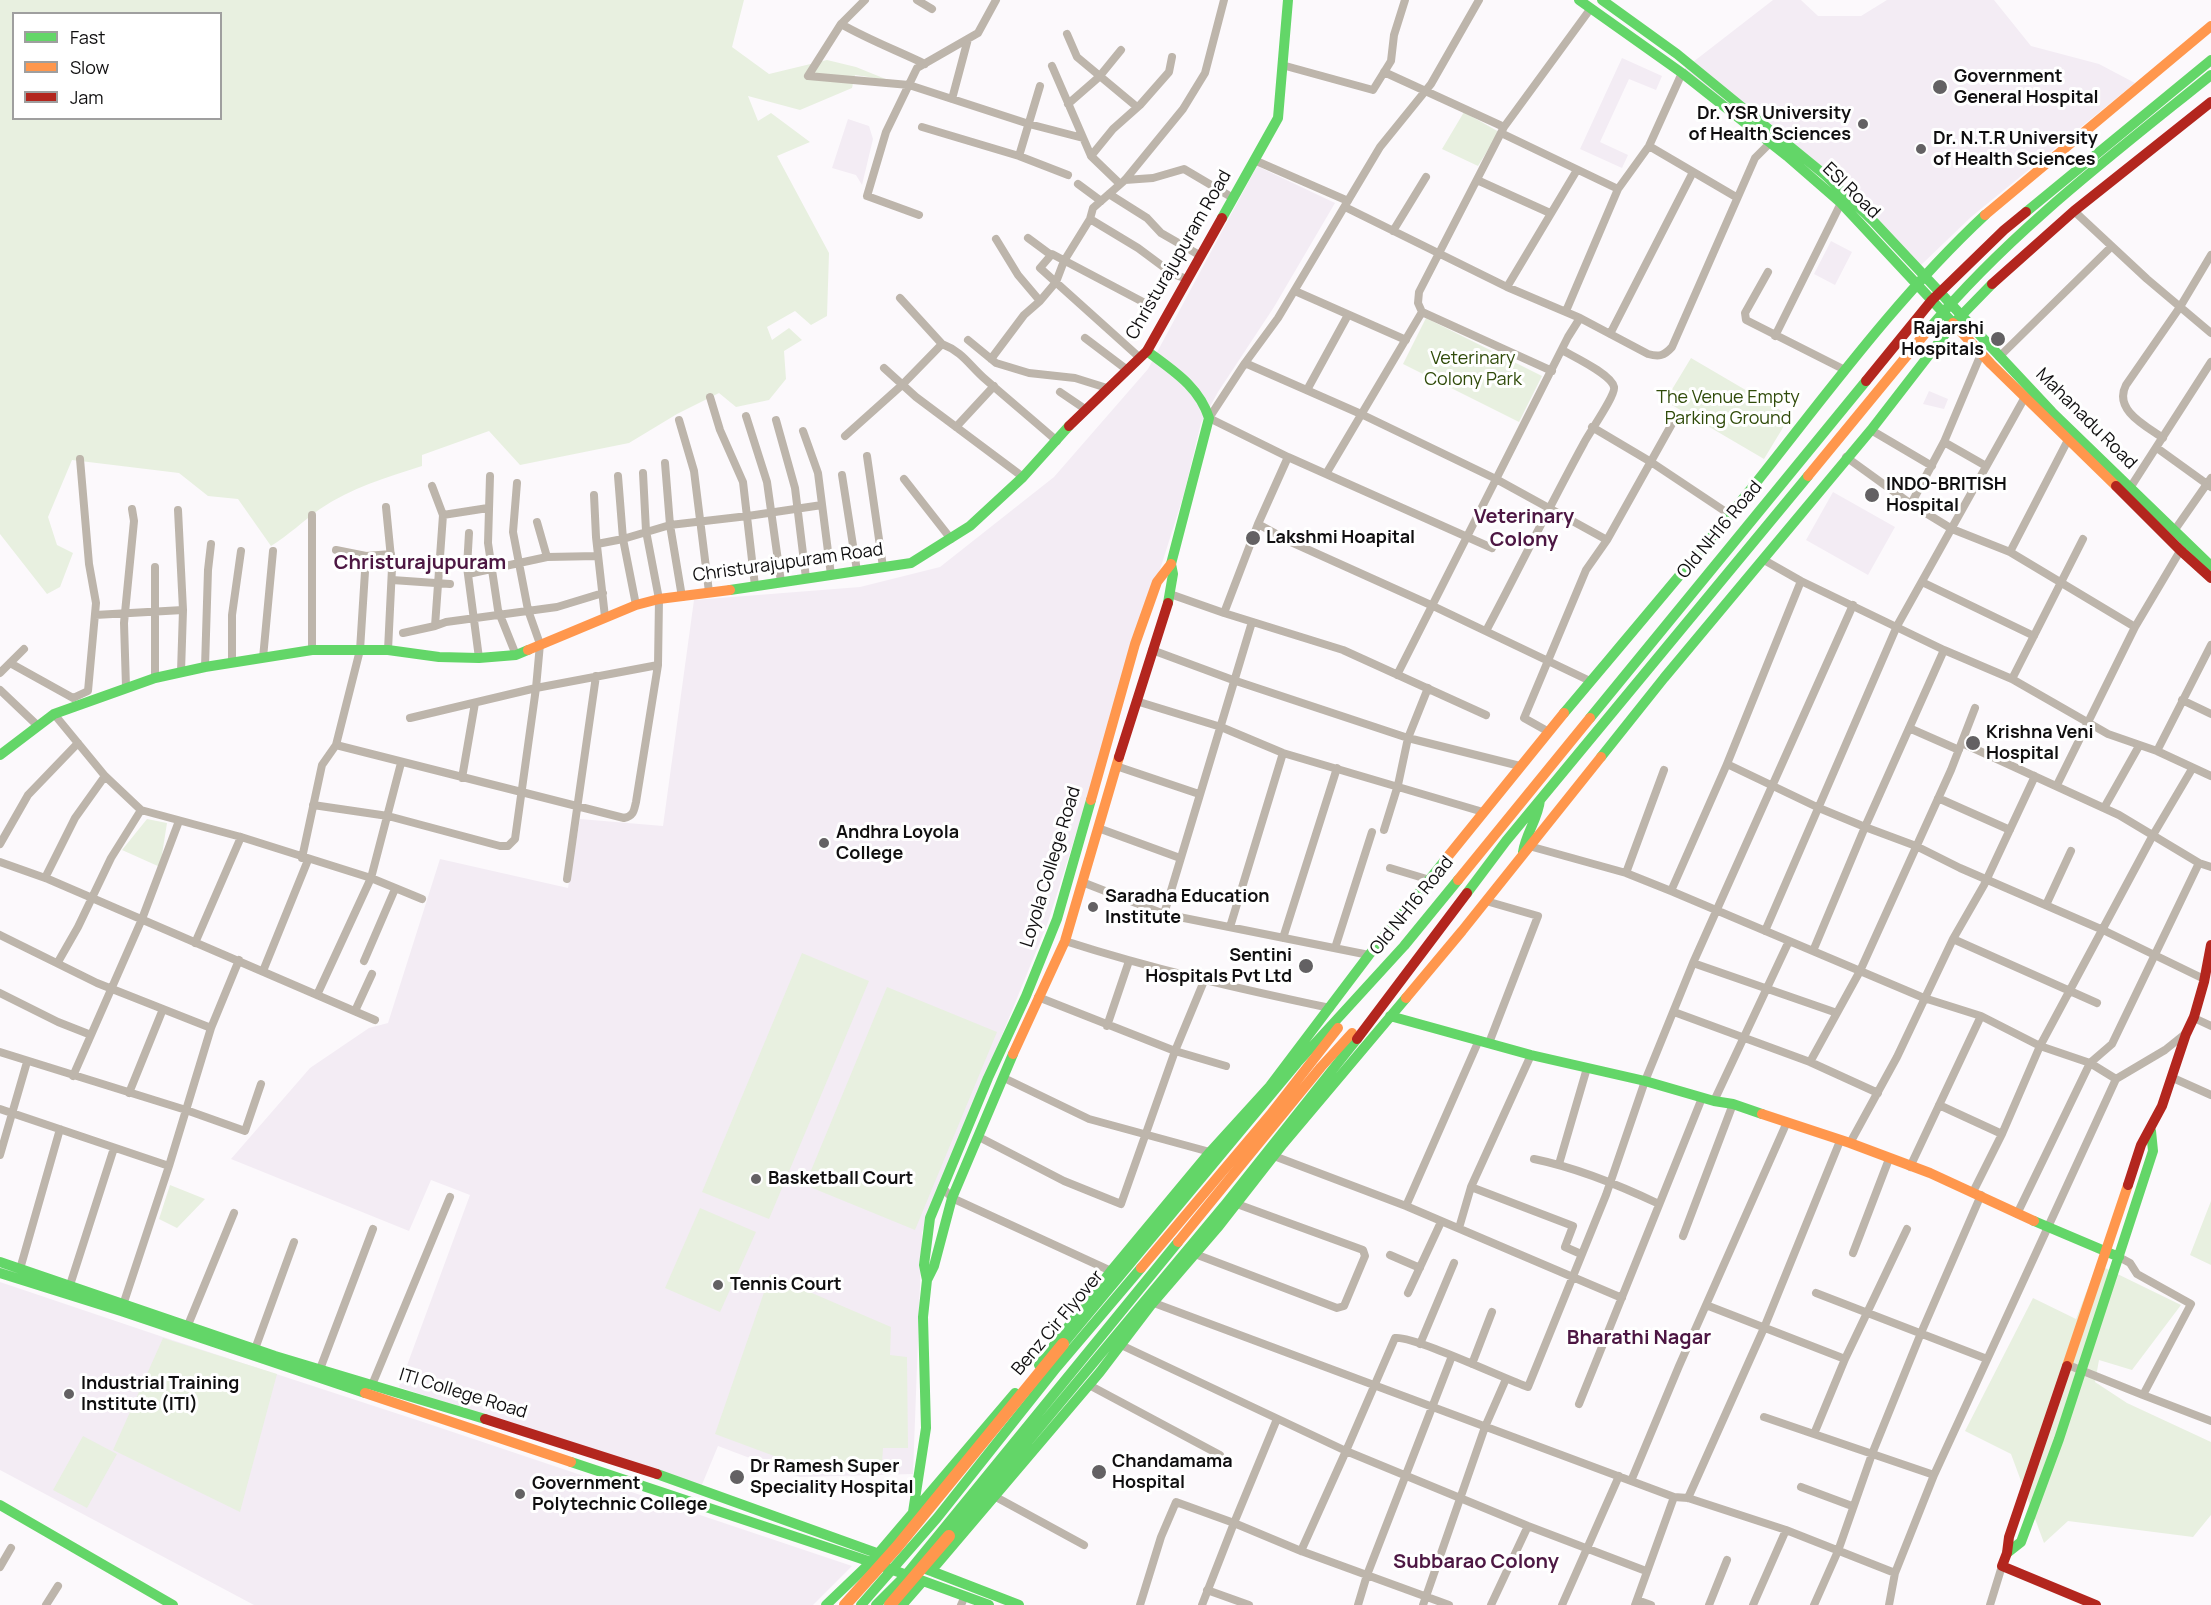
<!DOCTYPE html>
<html>
<head>
<meta charset="utf-8">
<style>
	body { margin:0 }
	#map { position:relative; width:2211px; height:1605px; overflow:hidden; background:#fcf9fc; font-family:Manrope,sans-serif }
	canvas { display:block }
	.legend { position:absolute; left:12px; top:12px; width:210px; height:108px; box-sizing:border-box; background:#fff; border:2px solid #9f9f9f; margin:0; padding:8px 10px; list-style:none; font-size:18px; color:#100f10 }
	.legend li { display:flex; align-items:center; gap:12px; height:30px }
	.legend b { width:30px; border:2px solid #9f9f9f }
</style>
</head>
<body>
<div id="map">
<canvas width="2211" height="1605"></canvas>
<ul class="legend">
<li><b style="height:8px;background:#63d668"></b>Fast</li>
<li><b style="height:8px;background:#ff974d"></b>Slow</li>
<li><b style="height:8px;background:#b3261e"></b>Jam</li>
</ul>
</div>
<script>
const c = document.querySelector('canvas').getContext('2d');
c.lineJoin = 'round';
function fill(path, color) {
  c.fillStyle = color;
  c.fill(path, 'evenodd');
}
function trace(path, color, width, dash) {
  c.strokeStyle = color;
  c.lineWidth = width;
  c.lineCap = dash ? 'butt' : 'round';
  c.setLineDash(dash || []);
  c.stroke(path);
}
function label(font, color, halo, rows, align = 'center') {
  c.font = font + ' Manrope,sans-serif';
  c.lineWidth = 6;
  c.setLineDash([]);
  c.textBaseline = 'middle';
  c.strokeStyle = halo;
  c.fillStyle = color;
  for (const [text, x, y, turn = 0] of rows) {
    c.save();
    c.translate(x, y);
    c.rotate((+turn || 0) * Math.PI / 180);
    c.textAlign = isNaN(turn) ? turn : align;
    if (halo) c.strokeText(text, 0, 0);
    c.fillText(text, 0, 0);
    c.restore();
  }
}
fill(new Path2D(`
	M 1773,0 L 1801,0 L 1818,16 L 1861,16 L 1887,0 L 1994,0 L 2031,46 L 2099,64 L 2135,83 L 1971,217 L 1919,267 L 1824,180 L 1752,121 L 1684,69 Z
	M 1622,58 L 1662,76 L 1656,90 L 1629,79 L 1600,142 L 1628,155 L 1622,168 L 1580,149 Z
	M 848,119 L 869,126 L 873,139 L 862,185 L 856,175 L 832,168 Z
	M 1257,166 L 1335,203 L 1274,307 L 1218,392 L 1201,423 L 1184,494 L 1048,922 L 922,1232 L 913,1474 L 800,1477 L 718,1446 L 701,1487 L 399,1387 L 470,1195 L 431,1180 L 409,1231 L 231,1159 L 310,1068 L 369,1028 L 388,1023 L 440,859 L 568,888 L 580,819 L 663,826 L 694,600 L 860,587 L 940,567 L 1054,477 L 1148,369 Z
	M 1831,241 L 1852,252 L 1835,285 L 1814,274 Z
	M 1929,391 L 1948,399 L 1944,409 L 1923,404 Z
	M 1833,492 L 1895,527 L 1868,575 L 1806,540 Z
	M 0,1282 L 163,1337 L 423,1422 L 852,1566 L 813,1605 L 254,1605 L 0,1470 Z`), '#f3ecf4');
fill(new Path2D(`
	M 0,0 L 744,0 L 732,47 L 769,74 L 827,60 L 856,67 L 888,80 L 855,75 L 852,88 L 800,110 L 748,96 L 758,121 L 771,113 L 810,142 L 777,156 L 829,253 L 827,316 L 811,325 L 795,311 L 767,327 L 772,340 L 789,328 L 802,340 L 784,351 L 786,379 L 769,400 L 736,407 L 719,393 L 677,414 L 629,443 L 520,465 L 489,431 L 422,455 L 422,466 C 387,477 351,488 320,509 C 303,521 289,535 271,546 L 238,499 L 208,496 L 179,473 L 72,460 L 48,517 L 57,545 L 73,553 L 60,587 L 47,594 L 0,534 ZM 14,14 L 220,14 L 220,118 L 14,118 Z
	M 1464,112 L 1499,132 L 1478,166 L 1442,149 Z
	M 1426,318 L 1542,376 L 1519,422 L 1403,364 Z
	M 1691,358 L 1790,416 L 1764,459 L 1665,401 Z
	M 147,819 L 167,823 L 160,867 L 122,850 Z
	M 802,953 L 869,981 L 769,1219 L 702,1192 Z
	M 887,987 L 997,1032 L 915,1230 L 805,1185 Z
	M 170,1185 L 205,1199 L 177,1228 L 159,1219 Z
	M 2211,1201 L 2211,1265 L 2190,1255 Z
	M 700,1208 L 756,1232 L 720,1312 L 665,1288 Z
	M 2097,1264 L 2181,1305 L 2132,1370 L 2099,1360 L 2095,1382 L 2127,1403 L 2211,1442 L 2211,1515 L 2193,1537 L 2068,1521 L 2044,1543 L 2011,1454 L 1965,1431 L 2033,1298 L 2076,1319 Z
	M 770,1275 L 891,1327 L 890,1355 L 907,1357 L 908,1448 L 883,1448 L 882,1463 L 801,1466 L 715,1434 Z
	M 163,1338 L 277,1374 L 240,1512 L 113,1450 Z
	M 83,1436 L 117,1454 L 87,1508 L 53,1490 Z`), '#e8f0e0');
trace(new Path2D(`
	M 865,0 L 841,24 L 808,76 L 909,85 L 1029,124 L 1083,138
	M 917,0 L 932,9
	M 1479,0 L 1431,84 L 1380,147 L 1278,318 L 1245,363 L 1209,418 L 1288,457 L 1492,548
	M 841,24 C 869,40 896,50 925,64
	M 1067,34 L 1077,57 L 1137,107
	M 1282,65 L 1373,90 L 1391,61 L 1394,35 L 1405,0
	M 1052,66 L 1091,156
	M 1384,72 L 1504,127
	M 952,99 L 968,39
	M 1068,104 L 1099,77 L 1121,50
	M 922,127 L 1019,156 L 1068,175
	M 1501,133 L 1618,189
	M 1649,146 L 1736,197
	M 1019,156 L 1040,86
	M 1254,160 L 1348,201
	M 1125,180 L 1153,178 L 1184,169 L 1233,198
	M 1477,180 L 1550,213
	M 1078,184 L 1101,201
	M 1120,184 L 1091,156 L 1113,129 L 1140,105 L 1169,72 L 1172,57
	M 1109,194 L 1147,218 L 1161,233 L 1201,256
	M 1345,207 L 1507,287 L 1580,318 L 1648,354 C 1659,357 1664,356 1672,347 L 1755,158 L 1774,139
	M 2074,211 L 2147,279 L 2211,333
	M 919,215 L 867,196 L 886,132 L 917,68 L 978,33 L 996,0
	M 1090,219 L 1138,248 L 1173,274 L 1187,279
	M 1393,231 L 1426,177
	M 1028,238 L 1051,255
	M 996,239 L 1018,275 L 1040,301
	M 1768,272 L 1745,313 L 1746,320 L 1845,370
	M 1507,287 L 1577,170
	M 1295,291 L 1406,340
	M 900,298 L 942,344
	M 1566,311 L 1618,189 L 1649,146 L 1682,73
	M 1422,312 L 1552,371
	M 1610,334 L 1693,172
	M 1775,336 L 1841,203
	M 1085,338 L 1126,369
	M 968,340 L 996,363 L 1029,373 L 1075,378 L 1107,388
	M 1139,357 L 1040,268 L 1052,254 L 1143,302
	M 1999,357 L 2111,247
	M 991,359 L 1024,315 L 1040,301 L 1056,282 L 1064,261 L 1090,219 L 1093,208 L 1125,180 L 1183,109 L 1205,73 L 1224,0
	M 1245,363 L 1361,414 L 1496,479 L 1607,540
	M 884,368 L 916,397 L 1023,477
	M 1307,390 L 1348,315
	M 1060,392 L 1085,409
	M 710,397 L 720,430 L 743,482 L 755,586
	M 746,416 L 767,482 L 781,582
	M 679,420 L 694,471 L 709,592
	M 776,420 L 795,488 L 806,578
	M 956,427 L 994,386
	M 1592,427 L 1651,462 L 1729,514
	M 1871,430 L 1932,466
	M 803,431 L 818,473 L 831,575
	M 845,436 L 902,385 L 942,344 C 963,352 969,365 985,379 C 1009,400 1033,420 1057,441
	M 2163,438 C 2146,426 2113,410 2126,385 L 2180,307 L 2211,255
	M 1944,442 L 1986,466
	M 2157,448 L 2211,487
	M 867,456 L 883,567
	M 1288,457 L 1258,524 L 1291,542 L 1433,606 L 1590,681
	M 1846,457 L 1911,504 L 1952,529 L 2010,552 L 2135,627 L 2183,546
	M 665,463 L 670,525 L 682,597
	M 643,473 L 646,531 L 659,599 L 658,665
	M 1326,474 L 1422,312 L 1418,303 L 1419,292 L 1504,127 L 1591,8
	M 842,475 L 857,571
	M 490,476 L 488,543 L 498,610 L 516,655
	M 618,476 L 623,539 L 636,605
	M 904,479 L 951,539
	M 2130,488 L 2211,362
	M 594,495 L 596,537 L 605,617
	M 1911,504 L 1944,442 L 1981,354
	M 386,507 L 392,568 L 388,650
	M 178,510 L 183,610 L 181,672
	M 443,515 L 488,508
	M 537,522 L 547,557
	M 2174,531 L 2211,478
	M 469,533 L 467,567 L 479,658
	M 597,544 L 623,539 L 670,525 L 748,516 L 822,505
	M 336,550 L 366,556 L 391,554
	M 2010,552 L 2069,438
	M 1764,560 L 1801,581 L 1944,650 L 2012,679 L 2108,734 L 2157,751 L 2211,776
	M 468,574 L 547,557 L 598,556
	M 392,580 L 450,584
	M 1922,582 L 2034,636
	M 1170,594 L 1224,613 L 1343,650 L 1486,715
	M 1224,613 L 1258,524
	M 95,615 L 183,610
	M 435,626 L 446,622 L 557,607 L 603,593
	M 1486,631 C 1519,569 1550,505 1584,443 C 1589,433 1616,395 1614,387 C 1611,374 1574,357 1562,350
	M 403,633 L 435,626 L 443,515 L 432,486
	M 312,650 L 312,515
	M 1152,650 L 1233,680 L 1408,738 L 1520,766
	M 263,658 L 273,551
	M 10,663 L 73,698 L 88,691 L 96,603 L 89,564 L 80,459
	M 232,663 L 232,615 L 241,551
	M 205,667 L 208,570 L 211,544
	M 0,673 L 24,649
	M 1397,675 L 1568,337 L 1580,318
	M 155,678 L 155,567
	M 2012,679 L 2083,539
	M 126,687 L 124,623 L 134,521 L 132,509
	M 0,690 L 38,726
	M 2182,700 L 2211,714
	M 1136,701 L 1221,727 L 1283,753 L 1483,812
	M 54,714 L 105,776 L 141,810 L 241,837 L 371,878 L 422,899
	M 1909,728 L 1959,750
	M 1549,732 L 1524,718 L 1586,570 L 1607,540 L 1673,422
	M 1962,743 L 2119,815 L 2199,863 L 2211,867
	M 336,745 L 624,818 C 634,816 634,810 636,802 L 658,665 L 536,688 L 410,718
	M 2157,751 L 2211,645
	M 1727,764 L 1819,808 L 1865,827 L 1916,846 L 1960,868 L 2103,930 L 2204,979
	M 1116,766 L 1199,794
	M 462,778 L 475,703
	M 2057,785 L 2135,627
	M 1938,798 L 2010,830
	M 313,805 L 388,816 L 500,846 L 508,846 L 515,839 L 536,688 L 540,644 L 528,610 L 513,532 L 517,483
	M 2104,808 L 2139,746
	M 1098,828 L 1180,858
	M 1384,830 L 1398,785 L 1408,738 L 1428,688
	M 0,844 L 28,795 L 78,743
	M 1529,846 L 1626,873 L 1671,891 L 1924,998 L 1981,1016 L 2040,1046 L 2090,1063 L 2116,1079
	M 302,858 L 322,765 L 336,745 L 360,650 L 366,556
	M 0,862 L 48,879 L 375,1020
	M 1390,868 L 1430,880
	M 1626,873 L 1664,770
	M 45,878 L 75,818 L 105,776
	M 567,879 L 596,676
	M 1082,882 L 1164,914 L 1369,955
	M 1671,891 L 1727,764 L 1801,581
	M 1486,901 L 1538,916 L 1489,1043
	M 2046,905 L 2071,851
	M 1164,914 L 1252,622
	M 1230,927 L 1283,753
	M 1765,931 L 1897,626 L 2025,397
	M 0,935 L 97,983 L 211,1028
	M 1283,938 L 1337,768
	M 1953,939 L 2097,1003
	M 1065,941 C 1152,969 1240,989 1330,1008
	M 195,943 L 241,837
	M 1335,948 L 1372,832
	M 1813,951 L 1865,827 L 1944,650
	M 364,961 L 395,889
	M 58,962 L 78,927 L 111,858 L 141,810
	M 1693,963 L 1837,1013
	M 263,971 L 308,860
	M 0,993 L 58,1022 L 91,1035
	M 317,995 L 371,878 L 401,763
	M 1038,997 L 1175,1051 L 1226,1066
	M 355,1011 L 372,974
	M 1674,1012 L 1810,1062 L 1878,1093
	M 2194,1018 L 2211,1026
	M 1107,1026 L 1129,961
	M 0,1052 L 186,1110 L 245,1131 L 261,1084
	M 1810,1062 L 1860,971 L 1951,770 L 1975,708
	M 73,1076 L 142,919 L 179,821
	M 1004,1078 L 1089,1119 L 1210,1152
	M 2173,1078 L 2211,1095
	M 129,1093 L 163,1009
	M 1714,1101 L 1789,941
	M 1939,1105 L 2002,1134
	M 0,1109 L 169,1166
	M 979,1137 L 1064,1181 L 1121,1204 L 1175,1051 L 1204,981
	M 1850,1143 L 1897,1057 L 1953,939 L 1984,885 L 2035,776
	M 0,1155 L 27,1062
	M 1274,1156 L 1406,1206 L 1622,1298
	M 1534,1159 C 1578,1168 1619,1185 1659,1204
	M 1559,1164 L 1587,1068
	M 1910,1167 L 1981,1016
	M 942,1187 L 952,1198 L 1111,1271
	M 1471,1187 L 1573,1226 L 1565,1247 L 1581,1254
	M 1973,1192 L 2002,1134 L 2040,1046 L 2153,835 L 2192,769
	M 1406,1206 L 1479,1040
	M 2017,1214 L 2090,1063 L 2112,1044 L 2199,863
	M 1459,1228 L 1471,1187 L 1531,1055
	M 1683,1236 L 1733,1104
	M 1853,1253 L 1889,1159
	M 1195,1254 L 1337,1308 L 1344,1306 L 1365,1256 L 1363,1250 L 1237,1204
	M 1390,1255 L 1420,1268
	M 2119,1257 L 2130,1263 L 2137,1274 L 2191,1304 L 2143,1395 L 2211,1421
	M 20,1269 L 60,1129
	M 70,1285 L 114,1148
	M 1408,1293 L 1441,1222
	M 1816,1293 L 1987,1359
	M 1154,1303 L 1674,1497 L 1688,1498 L 1786,1530 L 1895,1573
	M 1706,1305 L 1845,1359
	M 122,1308 L 169,1166 L 211,1028 L 239,960
	M 188,1325 L 234,1213
	M 1420,1344 L 1454,1263
	M 1121,1345 L 1346,1451 L 1395,1338 C 1412,1335 1505,1379 1528,1387 L 1606,1195 L 1645,1081 L 1693,963 L 1853,605
	M 255,1349 L 294,1242
	M 1472,1364 L 1492,1312
	M 2068,1365 L 2143,1395
	M 320,1369 L 373,1229
	M 372,1385 L 450,1197
	M 1089,1385 L 1220,1455
	M 1579,1404 L 1702,1098
	M 1764,1417 L 1934,1475
	M 1277,1419 L 1234,1523 L 1301,1551 L 1449,1605
	M 1814,1434 L 1845,1359 L 1907,1229
	M 1631,1481 L 1679,1366 L 1787,1122
	M 1801,1487 L 1852,1506
	M 994,1496 L 1084,1545
	M 1688,1498 L 1764,1328 L 1840,1141
	M 1301,1551 L 1346,1451 L 1528,1526 L 1646,1571
	M 0,1567 L 11,1548
	M 1207,1590 L 1249,1605
	M 1637,1600 L 1651,1605
	M 46,1605 L 58,1586
	M 961,1605 L 965,1596
	M 1140,1605 L 1161,1537 L 1176,1502 L 1234,1523 L 1202,1605
	M 1358,1605 L 1367,1575 L 1452,1356
	M 1423,1605 L 1485,1427 L 1506,1379
	M 1491,1605 L 1528,1526
	M 1562,1605 L 1619,1476
	M 1635,1605 L 1674,1497
	M 1709,1605 L 1727,1560
	M 1753,1605 L 1786,1530
	M 1814,1605 L 1838,1551 L 1872,1454 L 1921,1333 L 1981,1195
	M 1889,1605 L 1895,1573 L 1934,1475 L 2116,1079 L 2165,1050 L 2185,1034
	M 1990,1605 L 2002,1566`), '#bdb5ab', 8);
trace(new Path2D(`
	M 1579,0 L 1682,73 L 1787,156 L 1841,203 L 1953,323
	M 1602,0 L 1677,54 L 1825,175 L 1874,222 L 2052,412 L 2211,566
	M 2026,212 L 2211,60
	M 1222,218 L 1278,118 L 1288,0
	M 1928,330 C 2010,232 2112,155 2211,75
	M 1147,351 C 1172,370 1199,386 1209,418 L 1171,564 L 1173,574 L 1168,603
	M 730,590 L 911,563 L 970,526 L 1023,477 L 1069,426
	M 1564,713 C 1627,638 1690,564 1751,489 C 1826,395 1897,297 1985,215
	M 1590,718 L 1866,381
	M 0,755 L 54,714 L 155,678 L 205,667 L 312,650 L 388,650 L 439,657 L 479,658 L 516,655 L 528,650
	M 1601,757 L 1664,678 L 1871,430 L 1953,324 L 1992,284
	M 1523,852 C 1526,833 1538,819 1540,800
	M 1467,893 L 1506,841 L 1808,476
	M 1390,1016 L 1531,1055 L 1645,1081 L 1714,1101 L 1733,1104 L 1762,1114
	M 2034,1221 L 2119,1257
	M 0,1262 L 275,1356 L 485,1419
	M 0,1273 L 121,1311 L 365,1393
	M 927,1280 L 924,1265 L 930,1218 L 988,1078 L 1026,996 L 1057,919 L 1091,800
	M 1063,1344 L 1297,1063 L 1404,946 L 1458,880
	M 1039,1365 L 1111,1271 L 1210,1152 L 1270,1086 L 1369,955 L 1445,860
	M 571,1462 L 871,1562 L 989,1605
	M 657,1474 L 882,1555
	M 0,1505 L 173,1605
	M 913,1512 L 926,1428 L 923,1317 L 927,1280 L 934,1266 L 952,1198 L 1013,1054
	M 949,1536 L 1224,1206 L 1357,1039
	M 2007,1553 L 2021,1542 L 2059,1439 L 2153,1151 L 2151,1131
	M 926,1569 L 1019,1605
	M 931,1571 L 1100,1372 L 1151,1305 L 1219,1226 L 1283,1144 L 1406,998
	M 826,1605 L 871,1562 L 1015,1393
	M 861,1605 L 937,1518 L 1057,1367 L 1141,1268
	M 876,1605 L 906,1575 L 1178,1242
	M 902,1605 L 923,1581`), '#63d668', 10);
trace(new Path2D(`
	M 1985,215 L 2211,26
	M 1953,323 L 1991,364 L 2116,486
	M 1808,476 L 1928,330
	M 528,650 L 636,605 L 659,599 L 730,590
	M 1091,800 L 1135,644 L 1157,582 L 1171,564
	M 1445,860 L 1564,713
	M 1458,880 L 1590,718
	M 1406,998 L 1462,931 L 1601,757
	M 1013,1054 L 1065,941 L 1119,757
	M 1762,1114 L 1850,1143 L 1930,1173 L 2034,1221
	M 1178,1242 L 1321,1067 L 1352,1033
	M 1141,1268 L 1270,1115 L 1338,1028
	M 2067,1366 L 2128,1185
	M 365,1393 L 571,1462`), '#ff974d', 10);
trace(new Path2D(`
	M 1992,284 L 2074,211 L 2211,102
	M 1866,381 L 1932,300 L 2004,230 L 2026,212
	M 1069,426 L 1147,351 L 1222,218
	M 2116,486 L 2180,550 L 2211,578
	M 1119,757 L 1168,603
	M 1357,1039 L 1467,893
	M 2128,1185 L 2141,1145 L 2162,1106 L 2186,1034 L 2194,1017 L 2204,982 L 2211,945
	M 2067,1366 L 2009,1537 L 2007,1553 L 2002,1566 L 2096,1605
	M 485,1419 L 657,1474`), '#b3261e', 10);
trace(new Path2D(`
	M 845,1605 L 897,1547 L 1063,1344
	M 890,1605 L 949,1536`), '#ff974d', 12);
for (const [x, y, r, color] of [
	[1940,87,8,"#636163"],
	[1863,124,6,"#636163"],
	[1921,149,6,"#636163"],
	[1998,339,8,"#636163"],
	[1872,495,8,"#636163"],
	[1253,538,8,"#636163"],
	[1973,743,8,"#636163"],
	[824,843,6,"#636163"],
	[1093,907,6,"#636163"],
	[1306,966,8,"#636163"],
	[756,1179,6,"#636163"],
	[718,1285,6,"#636163"],
	[69,1394,6,"#636163"],
	[1099,1472,8,"#636163"],
	[737,1477,8,"#636163"],
	[520,1494,6,"#636163"]
]) {
  const dot = new Path2D();
  dot.arc(x, y, r, 0, 2 * Math.PI);
  c.fillStyle = color;
  c.fill(dot);
  trace(dot, '#fff', 2);
}
label('bold 18px', '#100f10', '#fff', [
	["Government",1954,77],
	["General Hospital",1954,98],
	["Dr. YSR University",1851,114,"right"],
	["of Health Sciences",1851,135,"right"],
	["Dr. N.T.R University",1933,139],
	["of Health Sciences",1933,160],
	["Rajarshi",1984,329,"right"],
	["Hospitals",1984,350,"right"],
	["INDO-BRITISH",1886,485],
	["Hospital",1886,506],
	["Lakshmi Hoapital",1266,538],
	["Krishna Veni",1986,733],
	["Hospital",1986,754],
	["Andhra Loyola",836,833],
	["College",836,854],
	["Saradha Education",1105,897],
	["Institute",1105,918],
	["Sentini",1292,956,"right"],
	["Hospitals Pvt Ltd",1292,977,"right"],
	["Basketball Court",768,1179],
	["Tennis Court",730,1285],
	["Industrial Training",81,1384],
	["Institute (ITI)",81,1405],
	["Chandamama",1112,1462],
	["Hospital",1112,1483],
	["Dr Ramesh Super",750,1467],
	["Speciality Hospital",750,1488],
	["Government",532,1484],
	["Polytechnic College",532,1505]
], 'left');
label('18px', '#100f10', '#fff', [
	["ESI Road",1851,191,44],
	["Christurajupuram Road",1179,255,-60],
	["Mahanadu Road",2086,419,45],
	["Old NH16 Road",1720,530,-50],
	["Christurajupuram Road",788,563,-8],
	["Loyola College Road",1051,867,-73],
	["Old NH16 Road",1412,906,-51],
	["Benz Cir Flyover",1058,1323,-50],
	["ITI College Road",463,1394,17]
]);
label('18px', '#304b0a', '#fff', [
	["Veterinary",1473,359],
	["Colony Park",1473,380],
	["The Venue Empty",1728,398],
	["Parking Ground",1728,419]
]);
label('bold 20px', '#4d1743', '#fff', [
	["Veterinary",1524,517],
	["Colony",1524,540],
	["Christurajupuram",420,563],
	["Bharathi Nagar",1639,1338],
	["Subbarao Colony",1476,1562]
]);
</script>
</body>
</html>
